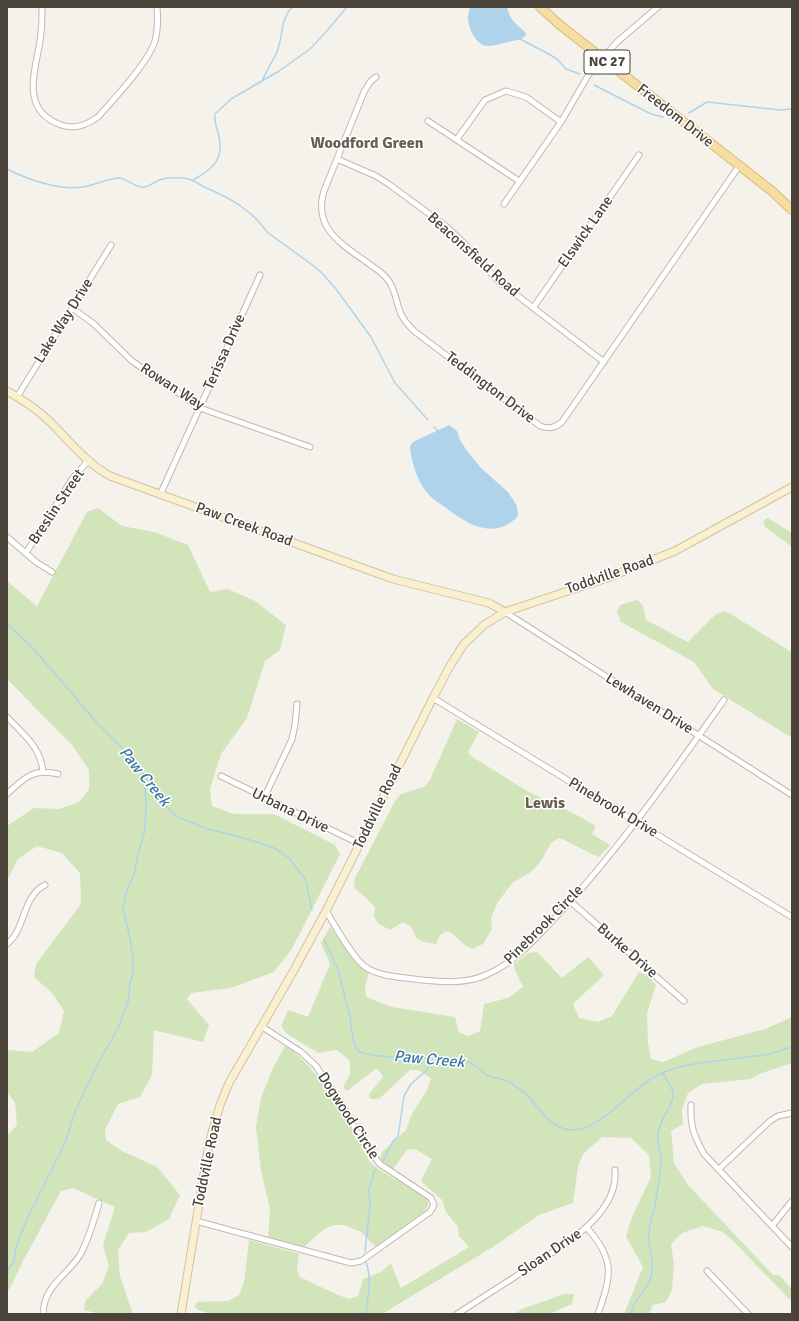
<!DOCTYPE html>
<html>
<head>
<meta charset="utf-8">
<style>
	body { margin:0 }
	#map { position:relative; width:799px; height:1321px; overflow:hidden; background:#f5f2ec; font-family:Signika,sans-serif }
	canvas { display:block }
	.frame { position:absolute; inset:0; border:8px solid #49433a; pointer-events:none }
</style>
</head>
<body>
<div id="map">
<canvas width="799" height="1321"></canvas>
<div class="frame"></div>
</div>
<script>
const c = document.querySelector('canvas').getContext('2d');
c.lineJoin = 'round';
function fill(path, color) {
  c.fillStyle = color;
  c.fill(path, 'evenodd');
}
function trace(path, color, width, dash) {
  c.strokeStyle = color;
  c.lineWidth = width;
  c.lineCap = dash ? 'butt' : 'round';
  c.setLineDash(dash || []);
  c.stroke(path);
}
function label(font, color, halo, rows, align = 'center') {
  c.font = font + ' Signika,sans-serif';
  c.lineWidth = 3;
  c.setLineDash([]);
  c.textBaseline = 'middle';
  c.strokeStyle = halo;
  c.fillStyle = color;
  for (const [text, x, y, turn = 0] of rows) {
    c.save();
    c.translate(x, y);
    c.rotate((+turn || 0) * Math.PI / 180);
    c.textAlign = isNaN(turn) ? turn : align;
    if (halo) c.strokeText(text, 0, 0);
    c.fillText(text, 0, 0);
    c.restore();
  }
}
fill(new Path2D(`
	M 98,508 L 122,526 L 154,532 L 188,545 L 210,592 L 228,589 L 255,601 L 286,625 L 280,650 L 265,661 L 247,718 L 221,754 L 210,789 L 212,806 L 234,814 L 274,814 L 335,845 L 340,854 L 292,949 L 274,972 L 231,988 L 191,993 L 187,999 L 209,1025 L 203,1042 L 154,1030 L 152,1075 L 140,1097 L 118,1104 L 105,1130 L 106,1140 L 122,1151 L 157,1167 L 180,1195 L 169,1219 L 146,1232 L 129,1233 L 118,1250 L 120,1276 L 133,1314 L 100,1314 L 84,1310 L 85,1301 L 102,1284 L 109,1266 L 103,1245 L 115,1207 L 73,1188 L 61,1191 L 24,1259 L 7,1294 L 7,1136 L 17,1125 L 15,1103 L 7,1092 L 7,1050 L 32,1052 L 59,1033 L 64,1011 L 53,994 L 34,977 L 36,964 L 81,904 L 80,873 L 62,853 L 37,846 L 18,859 L 7,881 L 7,826 L 34,808 L 59,809 L 79,802 L 89,789 L 89,770 L 72,745 L 7,679 L 7,581 L 37,606 L 87,512 Z
	M 768,518 L 792,533 L 792,547 L 764,526 L 764,520 Z
	M 637,600 L 643,605 L 646,620 L 688,642 L 716,614 L 723,611 L 729,613 L 790,651 L 792,650 L 792,738 L 713,689 L 694,662 L 621,622 L 617,612 L 620,605 Z
	M 457,719 L 479,732 L 468,752 L 471,756 L 527,791 L 573,813 L 596,826 L 592,834 L 610,845 L 599,857 C 585,852 573,843 559,838 L 551,843 L 541,861 L 531,872 L 512,883 L 498,902 L 491,918 L 492,929 L 483,944 L 473,949 C 460,945 458,934 446,931 L 440,935 L 436,944 L 423,942 L 416,938 C 414,930 411,925 403,922 L 390,930 L 379,924 L 374,917 L 375,907 L 354,887 L 355,878 L 395,801 L 401,794 L 424,787 L 430,780 Z
	M 330,927 L 354,958 L 369,973 L 365,986 L 366,997 L 392,1007 L 455,1017 L 459,1032 L 468,1036 L 480,1031 L 484,1004 L 508,998 L 523,987 L 515,970 L 514,964 L 528,953 L 537,952 L 562,978 L 588,957 L 604,975 L 573,1004 L 579,1018 L 598,1022 L 612,1016 L 639,972 L 647,975 L 656,985 L 647,1013 L 648,1043 L 651,1059 L 663,1062 L 698,1047 L 765,1029 L 792,1017 L 792,1063 L 762,1073 L 751,1079 L 702,1084 L 688,1093 L 682,1109 L 683,1124 L 671,1131 L 674,1163 L 688,1185 L 773,1275 L 779,1275 L 792,1289 L 792,1302 L 736,1244 L 723,1232 L 703,1226 L 682,1233 L 671,1244 L 674,1265 L 672,1290 L 666,1302 L 653,1305 L 649,1314 L 624,1314 L 643,1267 L 626,1236 L 632,1217 L 651,1177 L 649,1155 L 631,1138 L 602,1137 L 583,1154 L 578,1167 L 573,1203 L 539,1215 L 493,1247 L 395,1306 L 383,1314 L 211,1314 L 198,1310 L 194,1306 L 198,1302 L 228,1301 L 239,1295 L 244,1282 L 249,1240 L 299,1254 L 297,1270 L 300,1277 L 338,1295 L 349,1299 L 358,1296 L 363,1279 L 381,1272 L 391,1263 L 401,1288 L 469,1247 L 459,1236 L 458,1227 L 446,1212 L 442,1200 L 421,1181 L 432,1159 L 415,1149 L 407,1150 L 393,1169 L 380,1159 L 382,1152 L 406,1130 L 412,1114 L 427,1090 L 431,1078 L 418,1070 L 410,1070 L 379,1099 L 370,1099 L 369,1094 L 383,1077 L 377,1068 L 347,1091 L 343,1087 L 350,1074 L 350,1061 L 337,1050 L 318,1053 L 287,1034 L 281,1026 L 288,1010 L 308,1017 L 330,964 L 321,943 Z
	M 285,1046 C 322,1068 347,1127 371,1163 L 381,1171 L 424,1196 L 428,1201 L 428,1205 L 425,1211 L 376,1247 L 361,1232 L 344,1225 L 333,1225 L 323,1230 L 304,1247 L 268,1237 L 270,1209 L 261,1171 L 256,1127 L 261,1098 L 273,1068 Z
	M 564,1294 L 574,1294 L 572,1304 L 549,1314 L 515,1314 L 522,1309 Z`), '#d2e4b9');
fill(new Path2D(`
	M 470,7 L 507,7 C 509,19 517,25 526,33 L 525,36 L 521,39 C 511,41 496,46 487,46 C 476,45 469,29 468,19 C 468,15 469,11 470,7 Z
	M 449,425 L 457,431 L 460,440 L 467,451 L 481,468 L 508,492 L 517,506 L 518,516 C 495,541 466,524 445,507 C 440,504 434,500 430,496 C 418,484 411,462 410,446 L 413,442 Z`), '#afd3eb');
trace(new Path2D(`
	M 520,39 L 547,53 L 557,59 L 566,69 L 580,74
	M 262,81 C 266,72 271,64 275,56 C 284,41 278,23 292,7
	M 594,85 L 651,114 L 663,117
	M 689,113 L 707,102 L 780,110 L 792,109
	M 7,169 C 26,179 61,191 83,187 C 95,185 106,179 118,178 C 128,178 134,188 144,187 C 150,187 156,180 163,179 C 169,177 188,177 193,181 C 197,182 200,185 204,187 C 228,197 251,209 267,232 L 311,264 L 321,272 L 336,289 L 371,337 L 395,383 L 428,420
	M 193,180 C 213,169 224,160 219,136 C 217,128 214,122 215,114 L 231,99 L 279,71 L 310,49 L 326,32 L 347,7
	M 434,427 L 439,432
	M 7,624 L 33,648 L 97,723 L 134,760 L 161,800 L 171,812 L 180,818 L 205,828 L 250,840 L 274,848 L 283,853 L 291,860 L 306,881 L 312,910
	M 324,939 L 338,970 L 350,1017 L 353,1039 L 355,1046 L 359,1052 C 384,1059 412,1057 437,1058 C 446,1059 456,1058 464,1060 C 473,1062 480,1071 487,1075 C 494,1078 501,1078 507,1081 C 515,1085 523,1091 529,1097 C 540,1110 552,1129 571,1130 C 599,1131 630,1091 654,1077 C 686,1059 733,1061 769,1054 C 777,1052 784,1049 792,1047
	M 383,1161 L 393,1141 L 398,1137 L 404,1096 L 411,1084 L 428,1069 L 428,1064 L 426,1058
	M 365,1252 L 370,1205 L 369,1189 L 375,1170
	M 7,1272 L 14,1261 L 16,1247 L 26,1221 L 65,1143 L 75,1112 L 94,1071 L 118,1028 L 128,1002 L 130,984 L 133,972 L 133,958 L 130,938 L 123,909 L 127,890 L 134,875 L 139,850 L 145,830 L 146,802 L 144,775
	M 366,1314 C 368,1296 372,1279 366,1262
	M 631,1314 C 632,1310 633,1306 635,1303 C 641,1293 650,1285 652,1274 C 654,1263 649,1249 649,1238 C 648,1226 653,1216 655,1205 C 657,1191 660,1177 661,1163 C 662,1153 656,1143 658,1133 C 663,1105 687,1103 662,1073`), '#afd3eb', 1.5);
const street = new Path2D(`
	M 42,7 C 42,18 42,30 40,41 C 35,73 20,110 61,125 C 75,130 87,125 98,117 C 114,99 148,63 155,41 C 158,30 158,18 157,7
	M 376,77 L 370,82 L 364,92 L 324,191 C 312,230 345,246 372,266 C 378,270 384,274 388,280 C 396,290 396,303 401,314 C 404,321 409,326 414,331 L 540,426 C 549,429 555,428 562,422 L 739,166
	M 428,121 L 519,181
	M 457,139 L 485,100 L 506,91 L 526,97 L 561,122
	M 337,159 L 376,176 L 390,185 L 447,227 L 464,243 L 497,280 L 604,362
	M 504,204 L 561,122 L 589,74 L 617,42 L 658,7
	M 72,308 L 94,324 L 132,361 L 200,408 L 310,447
	M 533,308 L 639,155
	M 17,397 L 111,245
	M 160,495 L 260,275
	M 7,537 L 36,562 L 52,572
	M 26,553 L 72,479 L 88,461
	M 505,612 L 792,795
	M 433,698 L 792,917
	M 7,717 C 23,734 41,747 43,772
	M 221,776 L 360,844
	M 7,794 C 24,778 33,768 58,774
	M 264,798 L 292,739 L 295,725 L 297,704
	M 570,901 L 684,1001
	M 326,911 C 336,927 350,954 364,966 C 377,976 398,977 414,979 C 438,982 466,985 488,974 C 514,963 536,938 555,918 C 618,851 671,775 724,700
	M 7,944 C 26,929 22,896 45,885
	M 691,1105 C 690,1126 694,1136 704,1154 L 792,1247
	M 719,1169 L 770,1121 L 778,1116 L 792,1113
	M 196,1221 L 351,1263 L 361,1261 L 430,1212 L 434,1205 L 431,1198 L 380,1164 L 362,1141 L 345,1110 L 316,1066 L 301,1052 L 261,1026
	M 772,1226 L 792,1201
	M 587,1228 C 616,1260 611,1276 598,1314
	M 707,1271 L 748,1314
	M 43,1314 C 44,1285 66,1277 80,1255 C 89,1239 94,1220 99,1203
	M 457,1314 C 479,1300 502,1285 524,1271 C 557,1249 619,1217 615,1170`);
const secondary = new Path2D(`
	M 7,391 C 21,399 36,408 48,420 C 68,439 85,462 110,476 L 393,579 L 489,603 L 505,612
	M 181,1314 L 209,1143 L 220,1105 L 229,1083 L 294,970 L 326,911 L 433,698 L 450,666 L 464,644 L 484,625 L 505,612 L 607,578 L 675,551 L 792,487`);
const primary = new Path2D(`
	M 540,7 L 560,25 L 773,192 L 792,210`);
trace(street, '#bfb9af', 7);
trace(secondary, '#d0c3a0', 9);
trace(primary, '#daba75', 10);
trace(street, '#fff', 5);
trace(secondary, '#faefd1', 7);
trace(primary, '#f5dda4', 8);
for (const [x, y, w] of [
	[607,62,46]
]) {
  const box = new Path2D();
  box.roundRect(x - w / 2, y - 12, w, 24, 3);
  c.fillStyle = '#fff';
  c.fill(box);
  trace(box, '#49433a', 1);
}
label('bold 14px', '#49433a', null, [
	["NC 27",607,62]
]);
label('15px', '#49433a', '#fff', [
	["Freedom Drive",675,116,38],
	["Elswick Lane",586,232,-55],
	["Beaconsfield Road",473,255,42],
	["Lake Way Drive",64,321,-58],
	["Terissa Drive",225,352,-66],
	["Rowan Way",172,387,33],
	["Teddington Drive",490,388,37],
	["Breslin Street",57,507,-56],
	["Paw Creek Road",244,525,20],
	["Toddville Road",610,575,-19],
	["Lewhaven Drive",649,704,32],
	["Toddville Road",378,807,-64],
	["Pinebrook Drive",613,808,31],
	["Urbana Drive",290,811,26],
	["Pinebrook Circle",544,925,-45],
	["Burke Drive",627,951,41],
	["Dogwood Circle",348,1116,57],
	["Toddville Road",208,1162,-78],
	["Sloan Drive",550,1253,-34]
]);
label('bold 16px', '#6a6052', '#fff', [
	["Woodford Green",367,144],
	["Lewis",545,804]
]);
label('italic 16px', '#3a79a3', '#fff', [
	["Paw Creek",144,777,51],
	["Paw Creek",429,1060,5]
]);
</script>
</body>
</html>
